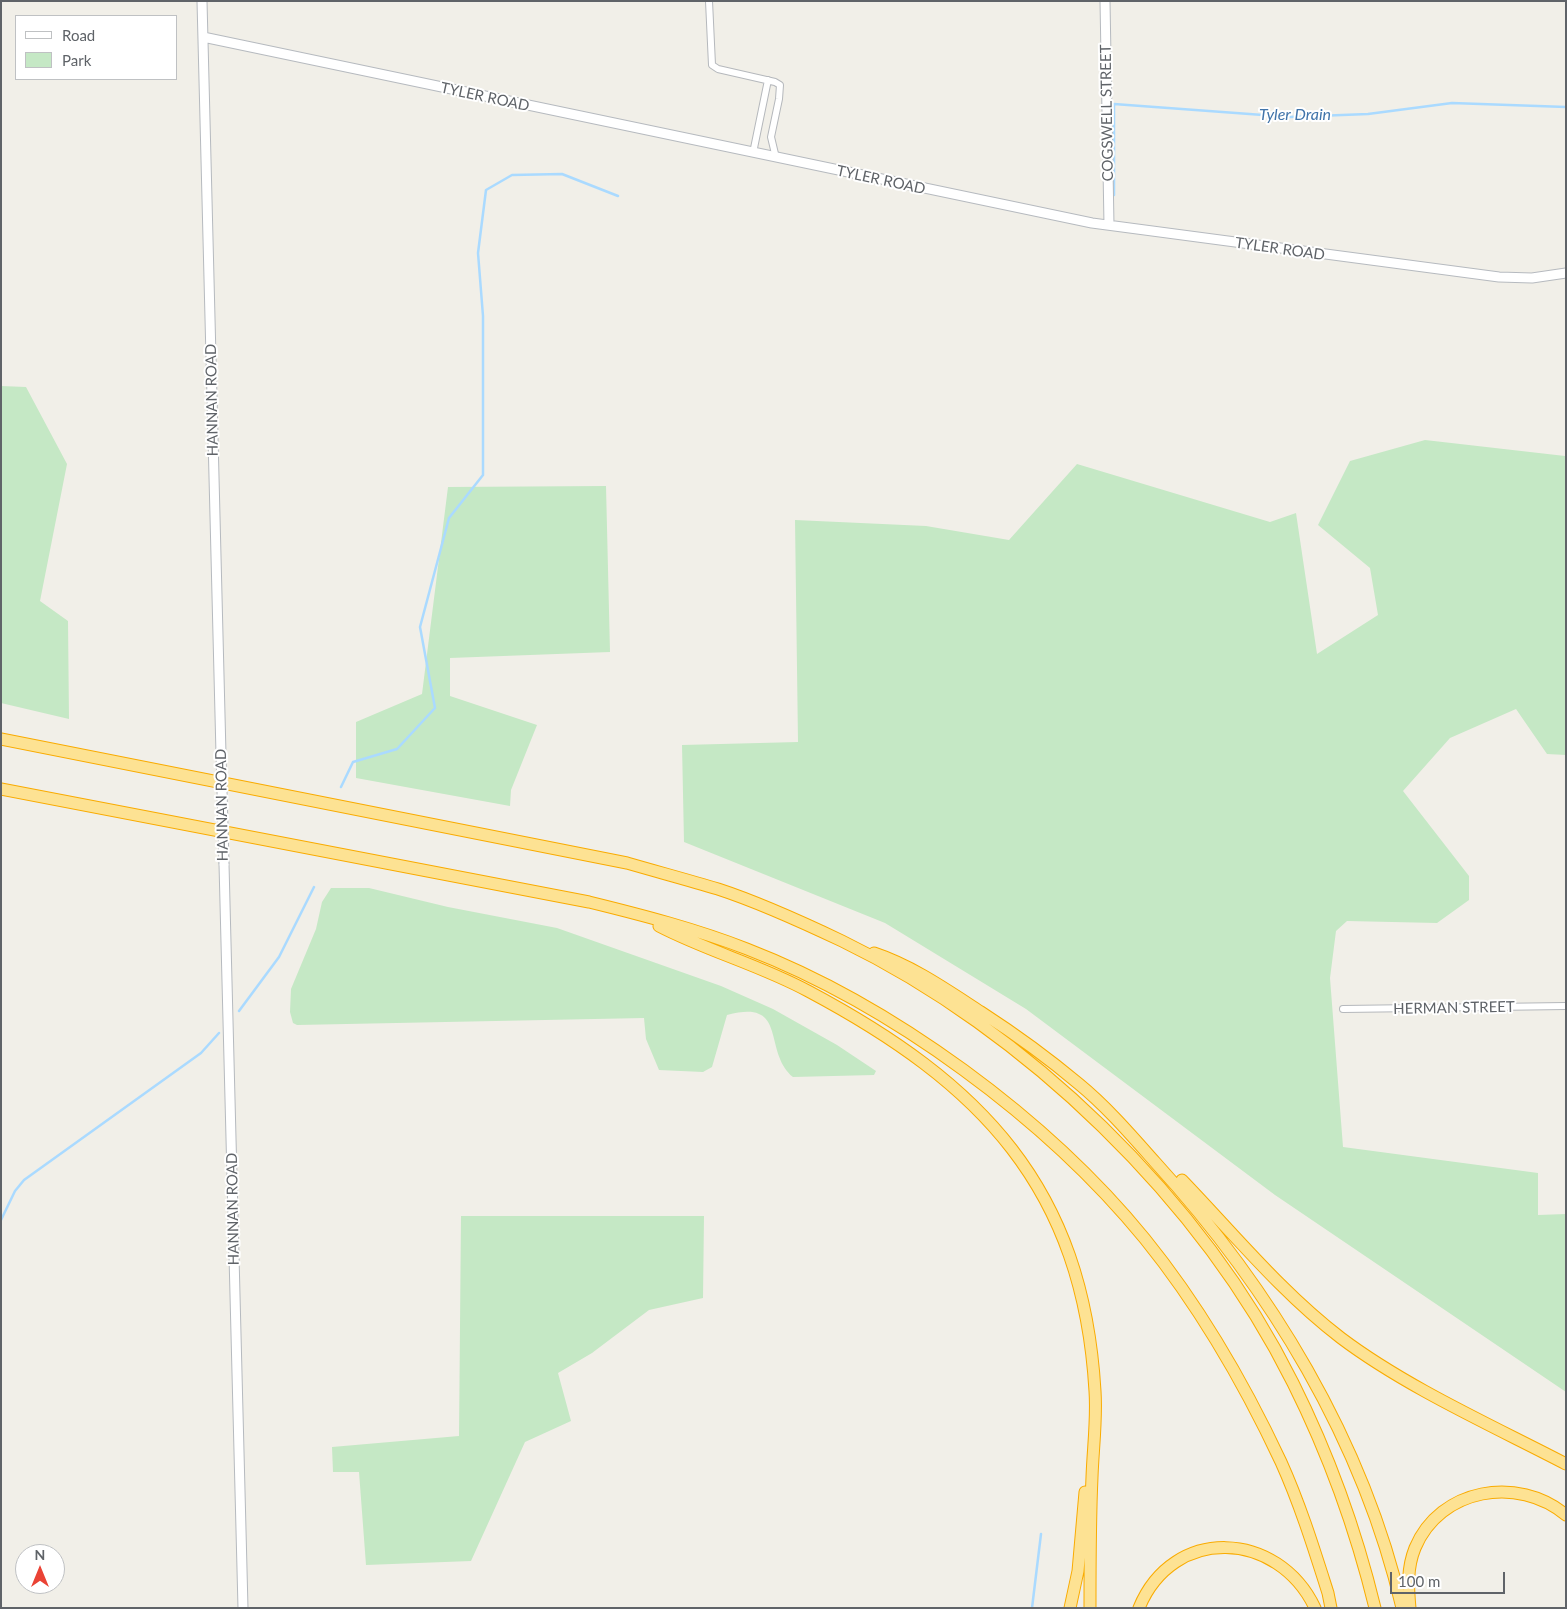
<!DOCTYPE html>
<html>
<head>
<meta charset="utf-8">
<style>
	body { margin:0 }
	#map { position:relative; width:1567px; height:1609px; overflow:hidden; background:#f1efe8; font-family:Lato,sans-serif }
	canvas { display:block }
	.frame { position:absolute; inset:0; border:2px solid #5f6368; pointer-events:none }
	.legend { position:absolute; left:15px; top:15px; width:162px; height:65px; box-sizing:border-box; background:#fff; border:1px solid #bfc1c3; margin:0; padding:6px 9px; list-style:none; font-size:15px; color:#5f6368 }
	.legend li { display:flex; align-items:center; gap:10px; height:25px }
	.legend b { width:25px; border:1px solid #bfc1c3 }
	.north { position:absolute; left:15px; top:1544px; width:50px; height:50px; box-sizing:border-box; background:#fff; border:1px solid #bfc1c3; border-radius:50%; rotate:0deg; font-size:14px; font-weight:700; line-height:20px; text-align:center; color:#5f6368 }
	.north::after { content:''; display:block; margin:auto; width:18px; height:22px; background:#ea4335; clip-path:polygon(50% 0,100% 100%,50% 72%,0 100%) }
	.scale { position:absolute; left:1390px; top:1572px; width:115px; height:22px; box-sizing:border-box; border:2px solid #5f6368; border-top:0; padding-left:6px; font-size:15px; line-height:18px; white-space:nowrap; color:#5f6368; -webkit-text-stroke:4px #fff; paint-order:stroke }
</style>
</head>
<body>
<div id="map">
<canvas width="1567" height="1609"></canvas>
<div class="frame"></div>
<ul class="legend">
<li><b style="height:6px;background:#fff"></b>Road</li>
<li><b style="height:14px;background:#c5e8c5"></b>Park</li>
</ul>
<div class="north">N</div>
<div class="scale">100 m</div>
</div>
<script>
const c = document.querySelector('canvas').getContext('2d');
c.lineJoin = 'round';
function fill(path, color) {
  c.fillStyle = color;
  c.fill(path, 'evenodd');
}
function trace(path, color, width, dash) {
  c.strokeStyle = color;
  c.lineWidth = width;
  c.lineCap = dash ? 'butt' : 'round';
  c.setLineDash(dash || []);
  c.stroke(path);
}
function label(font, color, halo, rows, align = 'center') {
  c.font = font + ' Lato,sans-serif';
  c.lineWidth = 4;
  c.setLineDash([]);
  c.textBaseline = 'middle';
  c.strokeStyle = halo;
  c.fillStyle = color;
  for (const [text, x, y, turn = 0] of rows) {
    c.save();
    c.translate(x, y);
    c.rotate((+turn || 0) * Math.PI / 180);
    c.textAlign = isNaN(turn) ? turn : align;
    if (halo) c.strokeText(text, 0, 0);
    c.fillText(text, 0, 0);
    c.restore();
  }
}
fill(new Path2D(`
	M 1,386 L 26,387 L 67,464 L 40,601 L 68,621 L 69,719 L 1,703 Z
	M 1425,440 L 1565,456 L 1566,453 L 1566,755 L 1547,754 L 1516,709 L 1450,738 L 1403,791 L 1469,876 L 1469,900 L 1437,923 L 1347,921 L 1336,931 L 1330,978 L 1343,1147 L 1538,1173 L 1538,1215 L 1566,1214 L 1566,1392 L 1275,1195 L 1026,1009 L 885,923 L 684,842 L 682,745 L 798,742 L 795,520 L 926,526 L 1009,540 L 1077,464 L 1270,522 L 1296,513 L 1317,654 L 1378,615 L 1370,568 L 1318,525 L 1350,461 Z
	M 606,486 L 610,652 L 450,658 L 450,696 L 537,725 L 511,790 L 510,806 L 356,778 L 356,722 L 422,694 L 448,487 Z
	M 331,888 L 369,888 L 448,907 L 557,928 L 721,986 L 773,1009 L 837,1045 L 876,1071 L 874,1075 L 793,1077 C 762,1051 789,998 727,1015 L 712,1067 L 703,1072 L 659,1070 L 646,1039 L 644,1018 L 297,1025 L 293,1023 L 290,1012 L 291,989 L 316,929 L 322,902 Z
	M 461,1216 L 704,1216 L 703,1298 L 649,1310 L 592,1353 L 558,1373 L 571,1421 L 525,1442 L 471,1561 L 366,1565 L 359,1472 L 333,1472 L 332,1447 L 459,1436 Z`), '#c5e8c5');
trace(new Path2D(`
	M 1114,195 L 1114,104 L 1290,117 L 1368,114 L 1452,103 L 1566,107
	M 341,787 L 353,762 L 397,749 L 435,708 L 420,627 L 449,518 L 483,475 L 483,316 L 478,253 L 486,190 L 512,175 L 562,174 L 618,196
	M 239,1011 L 279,957 L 314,887
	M 1,1220 L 15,1191 L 24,1180 L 201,1053 L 219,1033
	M 1032,1608 L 1041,1534`), '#aadaff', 2.5);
const street = new Path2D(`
	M 709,1 L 712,65 L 718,69 L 775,82 L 780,85 L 779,99 L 771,137 L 776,158
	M 753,153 L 768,80
	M 1343,1009 L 1566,1006`);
const secondary = new Path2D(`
	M 202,1 L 221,754
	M 1105,1 L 1109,225
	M 203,37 L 1092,223 L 1499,277 L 1532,278 L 1566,273
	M 224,864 L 243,1608`);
const highway = new Path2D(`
	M 1,739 L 627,863 C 658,872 688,880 718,889 C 761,903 802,922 842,941 C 1026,1030 1202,1200 1293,1383 C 1329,1455 1356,1530 1375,1608
	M 1,789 L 589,902 C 642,915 696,929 747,949 C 892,1005 1047,1119 1145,1239 C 1200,1307 1244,1383 1281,1462 C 1300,1504 1314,1549 1328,1593 L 1331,1608
	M 659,926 C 707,951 760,965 808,991 C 981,1083 1083,1187 1095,1391 C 1097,1419 1093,1448 1092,1477 C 1090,1520 1090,1564 1090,1608
	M 874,953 C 913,966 947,990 981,1012 C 1015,1034 1048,1058 1079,1084 C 1107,1107 1131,1135 1155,1162 C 1270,1288 1363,1440 1402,1608
	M 1182,1180 C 1233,1233 1282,1293 1341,1338 C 1406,1387 1493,1426 1566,1464
	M 1070,1608 L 1078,1571 L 1085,1492
	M 1139,1608 C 1173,1525 1278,1530 1315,1608
	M 1410,1608 C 1408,1587 1407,1568 1415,1548 C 1440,1488 1518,1475 1566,1515`);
trace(street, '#b5b8bc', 8);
trace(secondary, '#b6babf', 11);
trace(highway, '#f9ab00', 13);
trace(street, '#fff', 6);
trace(secondary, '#fff', 9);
trace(highway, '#fde293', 11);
const secondaryBridge = new Path2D(`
	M 221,754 L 224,864`);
trace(secondaryBridge, '#b6babf', 11, []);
trace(secondaryBridge, '#fff', 9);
label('15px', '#5f6368', '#fff', [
	["TYLER ROAD",485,97,12],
	["COGSWELL STREET",1107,113,-91],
	["TYLER ROAD",881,180,12],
	["TYLER ROAD",1280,249,8],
	["HANNAN ROAD",212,400,-91],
	["HANNAN ROAD",222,805,-91],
	["HERMAN STREET",1454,1008,-1],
	["HANNAN ROAD",233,1209,-91]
]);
label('italic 16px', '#4174aa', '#fff', [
	["Tyler Drain",1295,115]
]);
</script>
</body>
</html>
